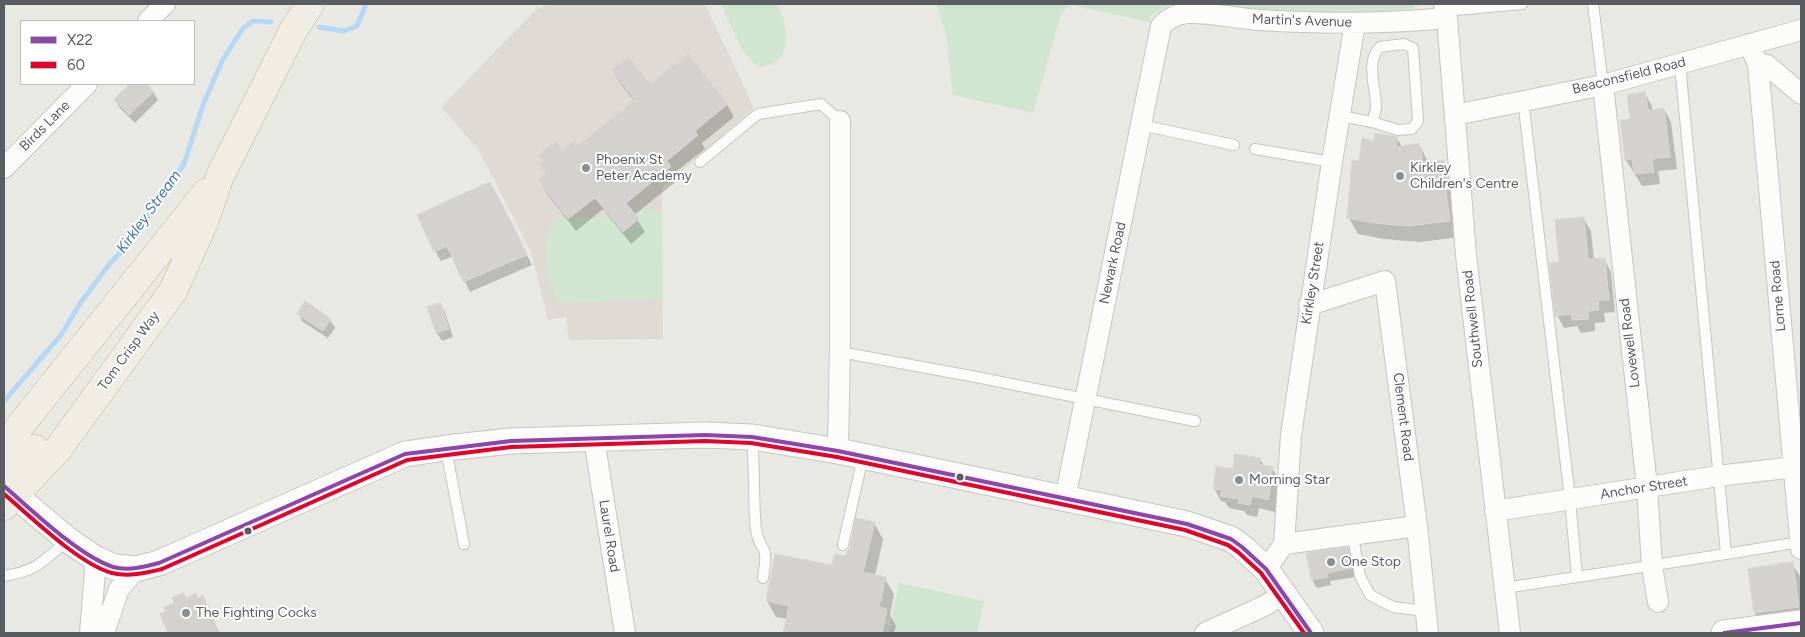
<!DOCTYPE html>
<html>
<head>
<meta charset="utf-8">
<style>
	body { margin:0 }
	#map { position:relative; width:1805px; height:637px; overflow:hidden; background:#e9e9e4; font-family:Figtree,sans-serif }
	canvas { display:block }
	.frame { position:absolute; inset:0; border:5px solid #595d62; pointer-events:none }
	.legend { position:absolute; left:20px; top:20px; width:175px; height:65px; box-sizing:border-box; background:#fff; border:1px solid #bdbec0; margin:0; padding:6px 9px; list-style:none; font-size:15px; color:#595d62 }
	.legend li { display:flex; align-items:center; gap:10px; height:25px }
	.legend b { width:25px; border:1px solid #bdbec0 }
</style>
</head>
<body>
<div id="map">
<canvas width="1805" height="637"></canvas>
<div class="frame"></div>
<ul class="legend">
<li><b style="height:6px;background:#8e44ad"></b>X22</li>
<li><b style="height:6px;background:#e4002b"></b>60</li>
</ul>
</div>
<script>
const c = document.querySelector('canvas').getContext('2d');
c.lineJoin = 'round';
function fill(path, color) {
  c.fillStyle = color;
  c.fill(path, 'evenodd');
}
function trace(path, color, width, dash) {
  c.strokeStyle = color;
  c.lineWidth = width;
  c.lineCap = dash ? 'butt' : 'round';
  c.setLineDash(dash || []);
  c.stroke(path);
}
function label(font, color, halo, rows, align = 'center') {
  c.font = font + ' Figtree,sans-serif';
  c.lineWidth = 4;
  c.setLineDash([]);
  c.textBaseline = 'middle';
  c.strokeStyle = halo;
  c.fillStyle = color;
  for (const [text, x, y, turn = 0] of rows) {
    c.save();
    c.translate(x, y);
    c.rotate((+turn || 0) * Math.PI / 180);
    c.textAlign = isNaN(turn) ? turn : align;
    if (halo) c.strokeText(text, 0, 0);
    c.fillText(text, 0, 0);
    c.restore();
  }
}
fill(new Path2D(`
	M 548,4 L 705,4 L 754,108 L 662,188 L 663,339 L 569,340 L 566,317 L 548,320 L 531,252 L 478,149 L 441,107 L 537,9 Z`), '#dddbd3');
fill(new Path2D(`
	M 721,4 L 778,4 C 788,28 795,65 758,67 L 742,50 Z
	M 936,4 L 1170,4 L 1152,15 L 1149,22 L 1071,5 L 1061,14 L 1033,113 L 953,95 L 946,33 Z
	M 1203,4 L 1419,4 L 1414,8 L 1370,14 L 1274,14 Z
	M 632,210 L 662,211 L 663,299 L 559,303 L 548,278 L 545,237 L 557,218 L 610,217 L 623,232 L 639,219 Z
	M 899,583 L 984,601 L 977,633 L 888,633 Z`), '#d1e6d0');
fill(new Path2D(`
	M 612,71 L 650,86 L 727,105 L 734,117 L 702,143 L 705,149 L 674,173 L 678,180 L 634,215 L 645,232 L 631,244 L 603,209 L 576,231 L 547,194 L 539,181 L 546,175 L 541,165 L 544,162 L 540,155 L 579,146 L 635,102 L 620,83 Z
	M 131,84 L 145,84 L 153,92 L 158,100 L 135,123 L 120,108 L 115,100 Z
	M 1645,94 L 1652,106 L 1652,111 L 1664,109 L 1671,122 L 1677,169 L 1658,171 L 1660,184 L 1642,186 L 1626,160 L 1621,121 L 1631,120 Z
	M 1397,138 L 1402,147 L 1419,145 L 1429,163 L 1443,161 L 1453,178 L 1459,237 L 1420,242 L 1384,239 L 1358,234 L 1349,218 L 1360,163 L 1375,143 Z
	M 496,194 L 532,265 L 470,292 L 453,256 L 441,261 L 435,251 Z
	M 1584,219 L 1591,231 L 1594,260 L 1604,259 L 1611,272 L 1615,312 L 1604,313 L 1605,322 L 1595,323 L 1595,331 L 1581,333 L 1577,326 L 1564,328 L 1557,315 L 1560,263 Z
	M 440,304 L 445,312 L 453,337 L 442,341 L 437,333 L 429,308 Z
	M 298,314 L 330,320 L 335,328 L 328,338 L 303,322 Z
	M 1260,459 L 1264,466 L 1272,468 L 1279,480 L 1276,497 L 1277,499 L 1275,512 L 1259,508 L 1257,517 L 1247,515 L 1244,511 L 1229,508 L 1225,502 L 1221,501 L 1214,488 L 1234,471 Z
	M 874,523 L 883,539 L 875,576 L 885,579 L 894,594 L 890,615 L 896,626 L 894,633 L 784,633 L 788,619 L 776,617 L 767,601 L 833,567 L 846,557 Z
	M 1347,549 L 1352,557 L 1356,577 L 1330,581 L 1331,585 L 1317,588 L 1312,580 Z
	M 1792,564 L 1800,576 L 1801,620 L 1762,625 L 1755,613 Z
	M 202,597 L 220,633 L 169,633 L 161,615 L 185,599 L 198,599 Z`), '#0003');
trace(new Path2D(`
	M 319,27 L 344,31 L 357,26 L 366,4
	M 4,401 L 61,335 L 81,302 L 111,262 L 129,244 L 184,164 L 203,105 L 222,61 L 243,28 L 253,21 L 271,22`), '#b5d8f6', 5);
const building = new Path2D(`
	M 688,54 L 728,104 L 695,131 L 698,135 L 667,161 L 671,167 L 626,203 L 639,219 L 623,232 L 595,198 L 568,219 L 538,181 L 546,174 L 539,165 L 544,161 L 538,155 L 556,141 L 563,150 L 575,140 L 579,145 L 635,100 L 611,70 L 628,57 L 650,84 Z
	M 130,84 L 146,84 L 154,91 L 129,115 L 114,99 Z
	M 1645,92 L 1648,110 L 1664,108 L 1670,157 L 1652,159 L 1654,172 L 1634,174 L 1632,159 L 1625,160 L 1620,120 L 1630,119 L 1627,95 Z
	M 1375,133 L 1398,137 L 1396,147 L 1419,143 L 1423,162 L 1444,160 L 1448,174 L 1449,190 L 1446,191 L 1450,221 L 1410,226 L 1373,223 L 1347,218 L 1352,160 L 1359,161 L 1362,138 L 1374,141 Z
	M 490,182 L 516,231 L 527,255 L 463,282 L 447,246 L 434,252 L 417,215 Z
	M 1584,217 L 1588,259 L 1605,258 L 1609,300 L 1598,300 L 1599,310 L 1588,311 L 1589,319 L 1572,320 L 1571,314 L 1555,316 L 1549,263 L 1559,262 L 1555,220 Z
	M 305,301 L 331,319 L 323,331 L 297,314 Z
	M 441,303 L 449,329 L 436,333 L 427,307 Z
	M 1235,454 L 1261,458 L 1259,464 L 1273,467 L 1269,485 L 1271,486 L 1268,500 L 1252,496 L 1250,505 L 1238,503 L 1239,499 L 1220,496 L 1222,490 L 1213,489 L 1216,466 L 1233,469 Z
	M 856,518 L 875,522 L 863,572 L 886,577 L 879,607 L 887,609 L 882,633 L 783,633 L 789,606 L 766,601 L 775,554 L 832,565 L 835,554 L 845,556 L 850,547 Z
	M 1348,547 L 1352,568 L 1327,573 L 1328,577 L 1311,580 L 1306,553 Z
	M 1793,562 L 1799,607 L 1754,613 L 1748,569 Z
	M 184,593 L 186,598 L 196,593 L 198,598 L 203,595 L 219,633 L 168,633 L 160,614 L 166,612 L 164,607 L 174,603 L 172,598 Z`);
fill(building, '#d3d2cf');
trace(building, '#d8d7d3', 1);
const service = new Path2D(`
	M 1593,4 L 1603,85
	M 1445,11 L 1522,4
	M 1340,116 L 1372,122 L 1398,130 L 1412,129 L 1418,121 L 1413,48 L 1404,44 L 1380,47 C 1365,62 1376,87 1376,106 C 1376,111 1374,117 1372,122
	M 1141,125 L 1234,145
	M 1255,149 L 1332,162
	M 700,162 L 758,114 L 821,104 L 840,121
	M 840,352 L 971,376 L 1195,421
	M 752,438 C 755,468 753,499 756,529 C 757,540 760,542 764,550 C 767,557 764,570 763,578
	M 446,449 L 464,544
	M 1353,536 L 1360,576 L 1370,595 L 1393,607 L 1426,611
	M 843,545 L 863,457
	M 1726,554 L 1800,542
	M 4,576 C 37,571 43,561 67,541
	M 1577,577 L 1726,554 L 1680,64
	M 1504,588 L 1577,577 L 1570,499 L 1523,100`);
const minor = new Path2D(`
	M 1444,4 L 1447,18 L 1466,255 L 1510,633
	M 148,21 L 165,4
	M 1749,44 L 1758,64 L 1801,549
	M 1758,64 L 1767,65 L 1801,94
	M 1603,85 L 1647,487 L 1652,566 L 1658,602
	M 1455,115 L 1603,85 L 1801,30
	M 4,168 L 87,84
	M 1309,305 L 1385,281 L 1417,526 L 1428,633
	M 594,439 L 625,633
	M 838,451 L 840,345 L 840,121
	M 1065,499 L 1161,26 C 1169,18 1176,14 1188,13 C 1211,12 1236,19 1260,20 C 1322,24 1384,24 1447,18
	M 1495,511 L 1718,476 L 1794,467
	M 1284,544 L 1291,435 L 1332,162 L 1355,23
	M 1266,569 L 1284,544 L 1417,526
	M 90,633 L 96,559
	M 104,633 L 119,589 L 136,569
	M 1205,633 L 1264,606 L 1284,594`);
const tertiary = new Path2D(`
	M 4,486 L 68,540 L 96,559 L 114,567 L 136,569 L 159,563 L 405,454 L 446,448 L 511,441 L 705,435 L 752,437 L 838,451 L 1187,524 L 1231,539 L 1242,547 L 1266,569 L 1311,633
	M 1724,633 L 1801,623`);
const trunk = new Path2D(`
	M 4,446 L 206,193
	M 4,472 L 16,473 L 35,449
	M 4,506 L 58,449 L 173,291 L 204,222 L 220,176 L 293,31 L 310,4`);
trace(service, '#c5c6c4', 12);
trace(minor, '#c5c6c4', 22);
trace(tertiary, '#c5c6c4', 27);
trace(trunk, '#c0b492', 29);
trace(service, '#fcfcfb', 10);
trace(minor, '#fcfcfb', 20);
trace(tertiary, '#fcfcfb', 25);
trace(trunk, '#f0eee4', 28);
trace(new Path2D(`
	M 4,486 C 32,510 79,556 113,567 C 129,571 144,567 159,563 L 405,454 L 511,441 L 705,435 L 752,437 L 838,451 L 1187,524 L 1231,539 L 1242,547 L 1266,569 L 1311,633
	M 1724,633 L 1801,623`), '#8e44ad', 4);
trace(new Path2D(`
	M 4,494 C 31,517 79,564 112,573 C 129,577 145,573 162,569 L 407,460 L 511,447 L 705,441 L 751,443 L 837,457 L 1185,530 L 1228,545 L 1238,552 L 1261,573 L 1304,633`), '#e4002b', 4);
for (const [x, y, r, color] of [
	[586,168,5,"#8b8e90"],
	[1400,176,5,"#8b8e90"],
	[960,477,4.5,"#595d62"],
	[1239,480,5,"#8b8e90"],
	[248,531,4.5,"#595d62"],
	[1331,562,5,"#8b8e90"],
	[186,613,5,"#8b8e90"]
]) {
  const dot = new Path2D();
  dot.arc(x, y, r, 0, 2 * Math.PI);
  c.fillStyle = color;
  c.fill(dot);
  trace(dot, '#fff', 2);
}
label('14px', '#595d62', '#fff', [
	["Martin's Avenue",1302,21,2],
	["Beaconsfield Road",1629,76,-14],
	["Birds Lane",45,126,-45],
	["Newark Road",1113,263,-78],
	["Kirkley Street",1313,283,-81],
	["Lorne Road",1778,296,-95],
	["Southwell Road",1473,319,-96],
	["Lovewell Road",1630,343,-97],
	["Tom Crisp Way",129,351,-54],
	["Clement Road",1403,417,83],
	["Anchor Street",1644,488,-9],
	["Laurel Road",609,536,81]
]);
label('14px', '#595d62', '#fff', [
	["Phoenix St",596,160],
	["Peter Academy",596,176],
	["Kirkley",1410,168],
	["Children's Centre",1410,184],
	["Morning Star",1249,480],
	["One Stop",1341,562],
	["The Fighting Cocks",196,613]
], 'left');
label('italic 15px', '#4075b7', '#fff', [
	["Kirkley Stream",149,212,-54]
]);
</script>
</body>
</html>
